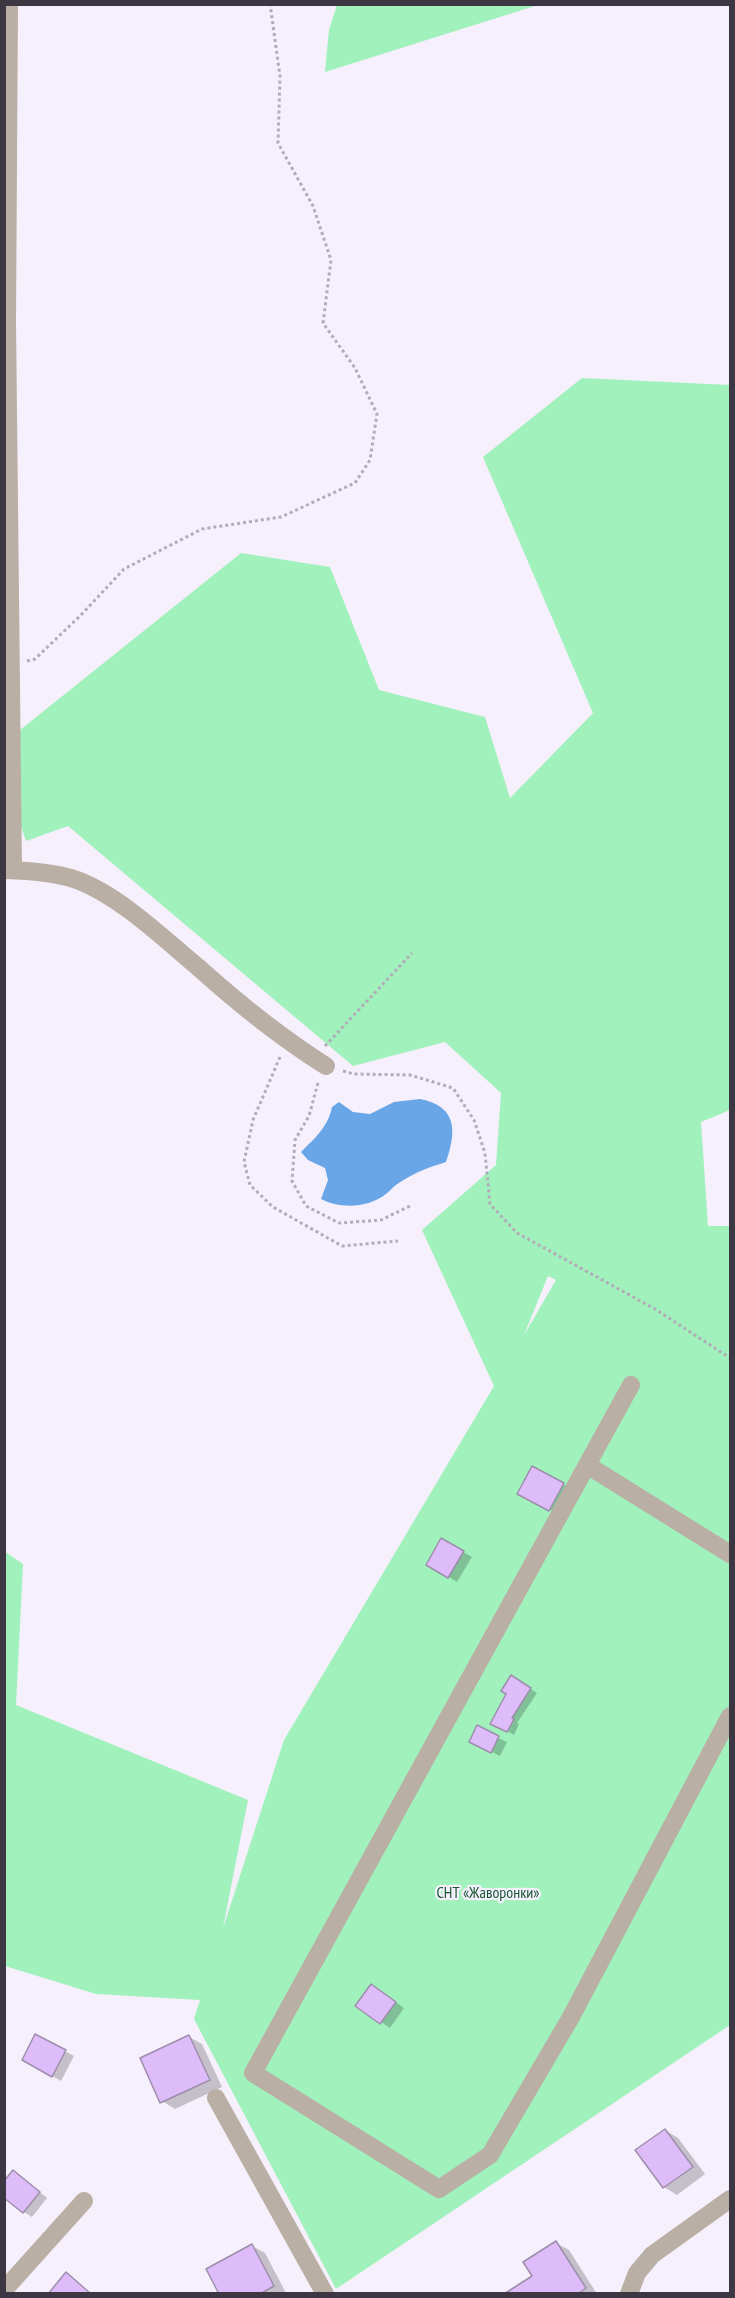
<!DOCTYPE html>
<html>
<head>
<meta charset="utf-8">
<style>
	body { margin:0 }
	#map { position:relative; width:735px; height:2298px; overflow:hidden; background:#f6effc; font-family:"PT Sans Narrow",sans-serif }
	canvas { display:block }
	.frame { position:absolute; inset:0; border:6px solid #3d3743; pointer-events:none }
</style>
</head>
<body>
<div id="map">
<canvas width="735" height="2298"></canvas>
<div class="frame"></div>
</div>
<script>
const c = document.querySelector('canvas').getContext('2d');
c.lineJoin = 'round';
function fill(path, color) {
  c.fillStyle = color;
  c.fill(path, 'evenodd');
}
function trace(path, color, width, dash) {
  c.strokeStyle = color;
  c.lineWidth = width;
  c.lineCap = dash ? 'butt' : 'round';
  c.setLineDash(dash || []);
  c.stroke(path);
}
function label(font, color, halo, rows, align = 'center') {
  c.font = font + ' "PT Sans Narrow",sans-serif';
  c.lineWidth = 4.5;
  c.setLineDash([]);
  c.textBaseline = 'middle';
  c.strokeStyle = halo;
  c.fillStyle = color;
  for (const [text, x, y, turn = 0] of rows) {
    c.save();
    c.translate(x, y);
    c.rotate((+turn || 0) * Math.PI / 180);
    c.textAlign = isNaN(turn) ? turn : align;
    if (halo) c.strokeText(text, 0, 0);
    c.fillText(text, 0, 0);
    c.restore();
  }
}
fill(new Path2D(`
	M 337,5 L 337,4 L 538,5 L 325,72 L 329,30 Z
	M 582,378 L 730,385 L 730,1110 L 701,1122 L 708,1226 L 730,1226 L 730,2025 L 336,2289 L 194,2019 L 200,2000 L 96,1994 L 5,1966 L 4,1551 L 23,1564 L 16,1705 L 248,1800 L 223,1928 L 284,1740 L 494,1386 L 422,1230 L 496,1165 L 501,1093 L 445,1042 L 353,1066 L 68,826 L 26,841 L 5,778 L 5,742 L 241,553 L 330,567 L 379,690 L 485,717 L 510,798 L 593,713 L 483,457 ZM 548,1276 L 556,1280 L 524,1335 Z`), '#a1f1bd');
fill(new Path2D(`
	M 420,1099 C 457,1106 457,1131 446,1162 C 430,1167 416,1172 402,1181 C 394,1185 388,1194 380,1198 C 363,1208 338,1208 321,1199 L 328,1180 L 325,1168 L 308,1160 L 301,1152 C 315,1138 328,1127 332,1107 L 339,1102 L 353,1112 L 370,1114 L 394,1102 Z`), '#68a6e7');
fill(new Path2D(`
	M 533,1468 L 572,1489 L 558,1514 L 519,1494 Z
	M 442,1540 L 472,1557 L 457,1582 L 428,1564 Z
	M 512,1677 L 537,1693 L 517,1723 L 519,1724 L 514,1735 L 492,1723 L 508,1694 Z
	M 498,1738 L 507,1742 L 500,1756 L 479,1746 Z
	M 380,1991 L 404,2008 L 390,2028 L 357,2006 Z
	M 36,2036 L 74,2056 L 61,2081 L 24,2060 Z
	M 189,2037 L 202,2044 L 222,2087 L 175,2109 L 162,2101 Z
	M 665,2130 L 678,2138 L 705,2174 L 677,2195 L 664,2187 Z
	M 21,2177 L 47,2198 L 32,2217 L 24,2212 Z
	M 556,2243 L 569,2250 L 597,2294 L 521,2294 Z
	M 252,2246 L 265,2253 L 286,2293 L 221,2294 Z`), '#0003');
const building = new Path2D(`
	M 532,1466 L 564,1483 L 549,1511 L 517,1494 Z
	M 441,1538 L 464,1551 L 448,1578 L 426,1565 Z
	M 511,1675 L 531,1688 L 512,1718 L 514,1719 L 507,1732 L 490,1724 L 506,1694 L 501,1691 Z
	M 477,1725 L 499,1736 L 491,1753 L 469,1742 Z
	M 371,1984 L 396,2002 L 380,2024 L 355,2006 Z
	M 35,2034 L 66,2050 L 52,2077 L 22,2060 Z
	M 189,2035 L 210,2080 L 160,2103 L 140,2058 Z
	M 665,2129 L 693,2167 L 663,2188 L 635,2150 Z
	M 13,2170 L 40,2192 L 23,2213 L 4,2198 L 4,2181 Z
	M 556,2241 L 586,2288 L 578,2294 L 504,2294 L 532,2276 L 523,2262 Z
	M 252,2244 L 274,2286 L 260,2294 L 219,2294 L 206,2269 Z
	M 66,2272 L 91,2294 L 48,2294 Z`);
fill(building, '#debcfa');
trace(building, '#9d8eab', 1.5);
trace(new Path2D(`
	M 27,661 L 35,659 L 81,615 L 124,569 L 202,529 L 281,517 L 355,483 L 370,460 L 377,414 L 355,368 L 323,323 L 331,260 L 313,206 L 278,143 L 280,76 L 270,4
	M 325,1046 L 412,953
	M 280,1057 L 253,1120 L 244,1162 L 250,1185 L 273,1207 L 342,1246 L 398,1241
	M 343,1071 L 354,1074 L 410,1075 L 453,1088 L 474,1120 L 485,1153 L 490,1204 L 517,1233 L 655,1309 L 730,1358
	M 318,1083 L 309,1116 L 295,1140 L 292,1181 L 306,1206 L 339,1223 L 381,1220 L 410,1206`), '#b2acb8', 3, [3, 3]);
trace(new Path2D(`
	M 9,4 L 7,321 L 13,870
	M 4,870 C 28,871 55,872 77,880 C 120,896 164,939 199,968 C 239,1004 280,1037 326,1066
	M 631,1385 L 587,1465 L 730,1554
	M 587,1465 L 253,2073 L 439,2189 L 490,2155 L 571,2017 L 730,1716
	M 216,2098 L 325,2294
	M 4,2290 L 84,2201
	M 629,2294 L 637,2273 L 652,2255 L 730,2199`), '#baafa4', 18);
label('16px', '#175734', '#f6effc', [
	["СНТ «Жаворонки»",488,1893]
]);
</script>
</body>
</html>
